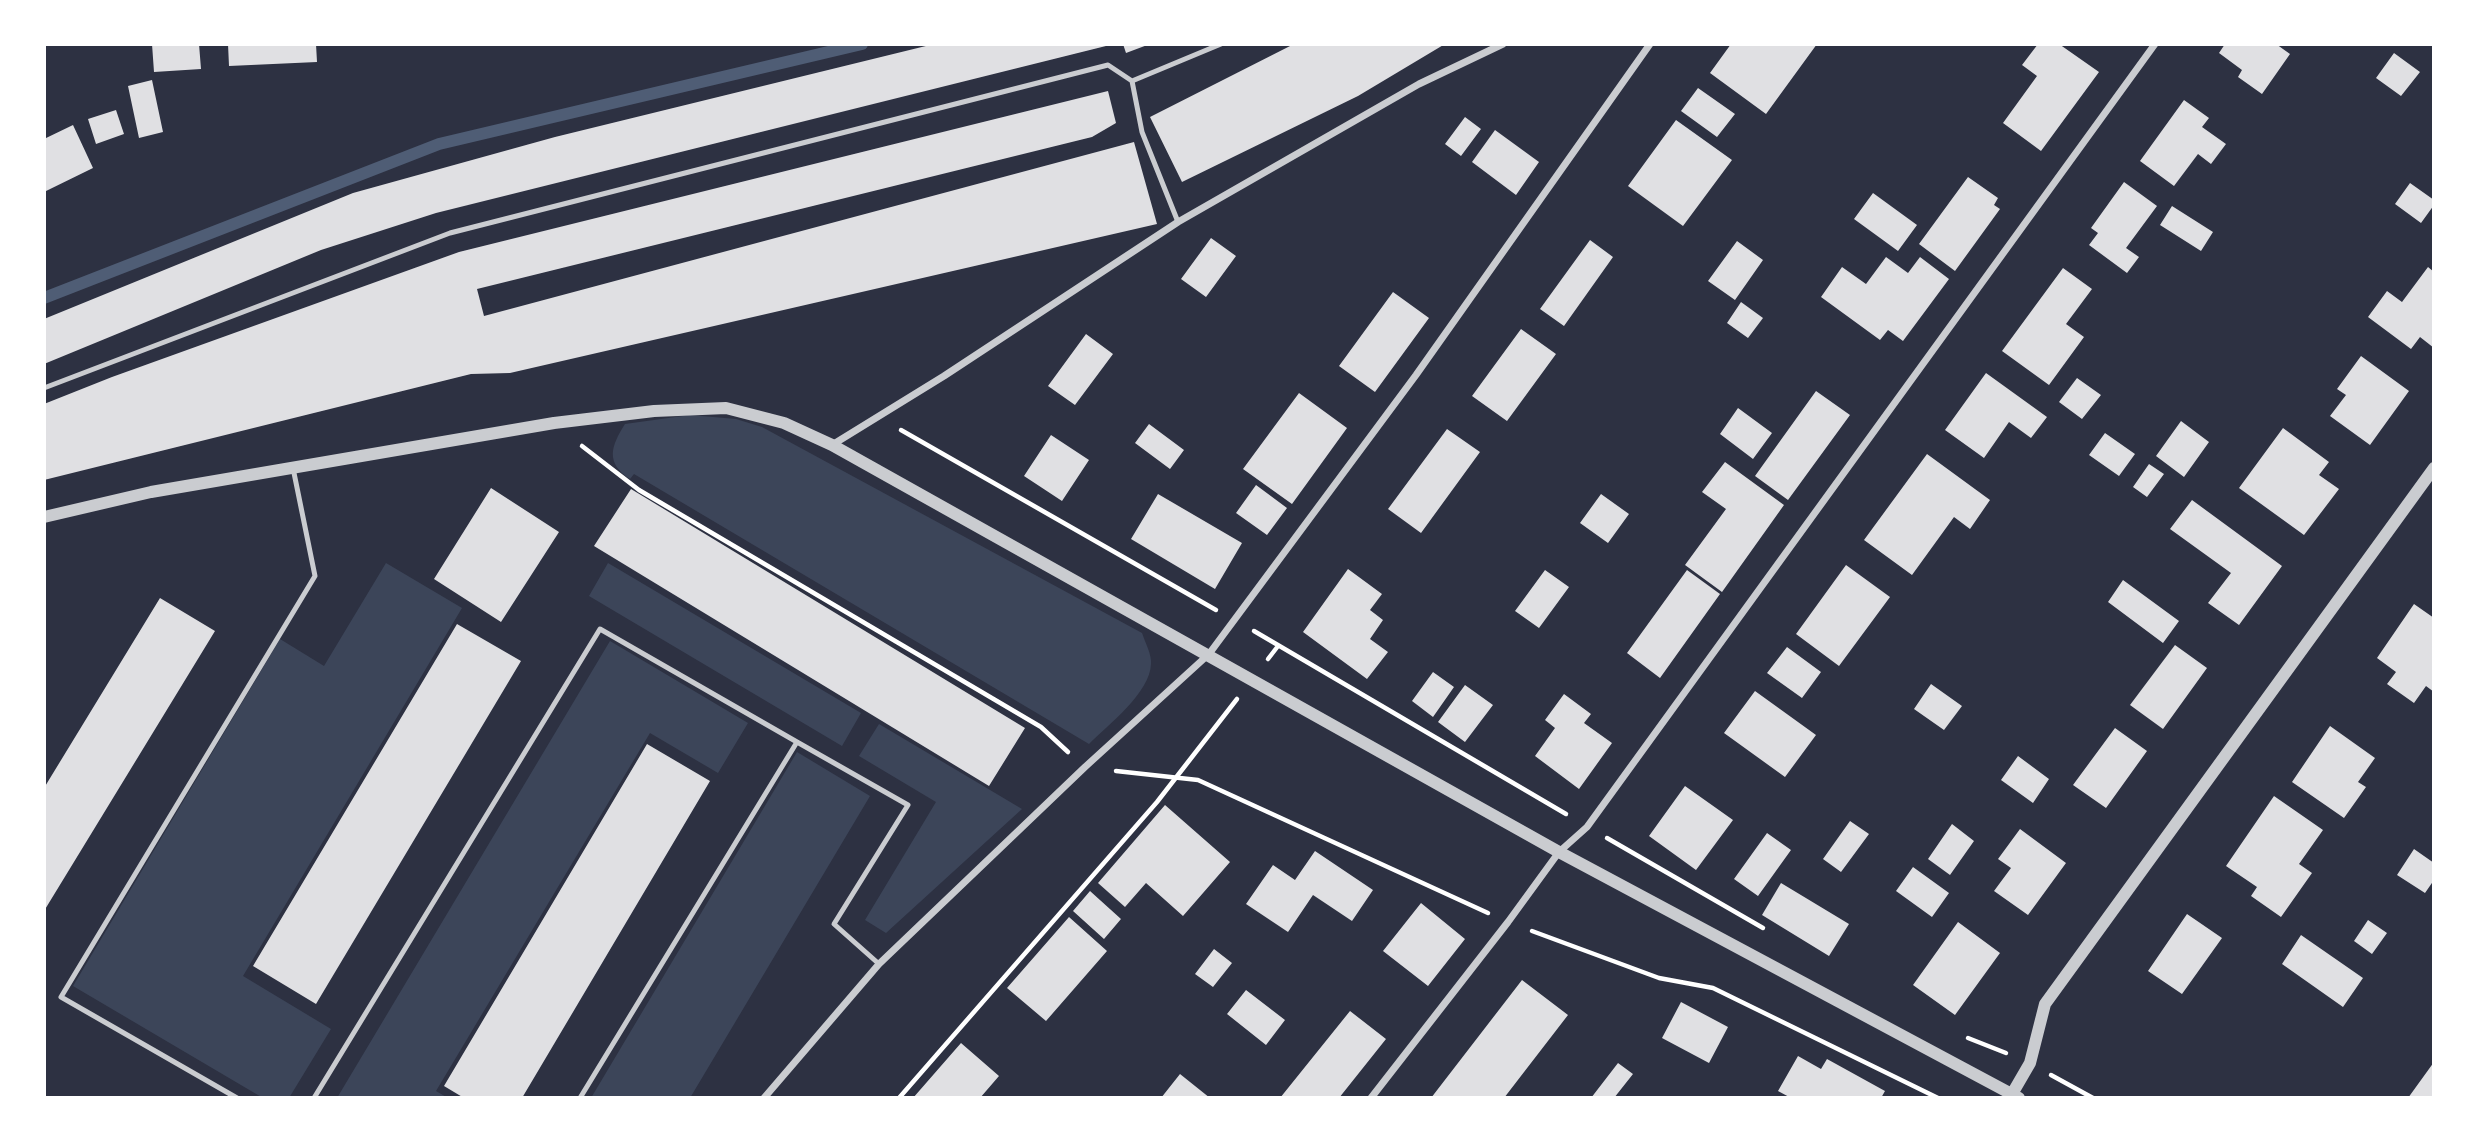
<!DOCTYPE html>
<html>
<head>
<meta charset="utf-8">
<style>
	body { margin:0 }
	#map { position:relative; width:2478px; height:1142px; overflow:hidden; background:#2d3142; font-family:Manrope,sans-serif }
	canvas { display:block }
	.frame { position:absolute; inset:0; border:46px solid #fff; pointer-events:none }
</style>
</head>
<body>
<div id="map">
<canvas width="2478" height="1142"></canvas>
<div class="frame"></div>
</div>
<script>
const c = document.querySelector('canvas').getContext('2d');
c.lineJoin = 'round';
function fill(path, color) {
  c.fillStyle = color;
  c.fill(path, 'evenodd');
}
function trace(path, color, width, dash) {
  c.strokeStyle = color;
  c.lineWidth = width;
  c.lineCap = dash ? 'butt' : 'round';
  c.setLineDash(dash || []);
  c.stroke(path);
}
fill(new Path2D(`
	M 690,415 L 736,419 L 762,427 L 1142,633 C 1145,642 1152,655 1151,664 C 1150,693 1108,725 1089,744 L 634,474 L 630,479 C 605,463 611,446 625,424 Z
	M 386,563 L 462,608 L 243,976 L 331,1029 L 289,1098 L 263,1098 L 73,986 L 280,639 L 324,666 Z
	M 608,563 L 861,713 L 842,746 L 589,596 Z
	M 610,641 L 748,723 L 718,773 L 650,733 L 436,1091 L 448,1098 L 337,1098 Z
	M 879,724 L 1022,809 L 886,933 L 865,920 L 936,802 L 859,756 Z
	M 797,752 L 870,796 L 690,1098 L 591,1098 Z`), '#3c4559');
trace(new Path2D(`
	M 44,298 L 439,144 L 862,44`), '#4f5d75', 12);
fill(new Path2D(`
	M 152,44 L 199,44 L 201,69 L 154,72 Z
	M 228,44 L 316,44 L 317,62 L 229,66 Z
	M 934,44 L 1110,45 L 436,213 L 321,250 L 44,364 L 44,319 L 353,193 L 555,137 Z
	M 1123,44 L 1150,44 L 1126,53 Z
	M 1294,44 L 1445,44 L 1358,96 L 1182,182 L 1150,117 Z
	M 1731,44 L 1817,44 L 1766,114 L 1710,73 Z
	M 2038,44 L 2059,44 L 2099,72 L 2041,151 L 2003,123 L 2037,76 L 2022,65 Z
	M 2225,44 L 2276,44 L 2290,54 L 2262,94 L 2238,77 L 2242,70 L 2219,53 Z
	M 2394,53 L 2420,72 L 2401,96 L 2376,78 Z
	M 152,80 L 163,132 L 139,138 L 128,86 Z
	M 1698,88 L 1735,114 L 1717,137 L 1681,111 Z
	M 1108,91 L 1116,123 L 1092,137 L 477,289 L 484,316 L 1134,142 L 1157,224 L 510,373 L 471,374 L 44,480 L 44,404 L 112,377 L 459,252 Z
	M 2184,100 L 2209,118 L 2202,127 L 2226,144 L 2211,164 L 2198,154 L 2174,186 L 2140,161 Z
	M 116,110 L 124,134 L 96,144 L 88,119 Z
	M 1465,117 L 1481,129 L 1461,156 L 1445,144 Z
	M 1676,120 L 1732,160 L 1683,226 L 1628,186 Z
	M 73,125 L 93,168 L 44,192 L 44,139 Z
	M 1495,130 L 1539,162 L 1516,195 L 1472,162 Z
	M 1968,177 L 1998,198 L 1994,205 L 2000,209 L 1955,271 L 1919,244 Z
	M 2124,182 L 2157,206 L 2126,248 L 2139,257 L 2127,273 L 2089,245 L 2098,233 L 2091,228 Z
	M 2410,183 L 2434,200 L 2434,205 L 2421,223 L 2395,204 Z
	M 1873,193 L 1917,225 L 1898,251 L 1854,219 Z
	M 2172,206 L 2213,232 L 2201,251 L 2160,225 Z
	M 1211,238 L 1236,256 L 1206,297 L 1181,279 Z
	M 1590,240 L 1613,257 L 1564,326 L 1540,309 Z
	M 1737,241 L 1763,260 L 1735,300 L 1708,281 Z
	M 1886,257 L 1908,273 L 1920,257 L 1949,279 L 1903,341 L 1888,330 L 1880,340 L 1821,297 L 1842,267 L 1866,284 Z
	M 2428,267 L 2434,272 L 2434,348 L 2420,337 L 2411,349 L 2368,317 L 2387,291 L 2402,302 Z
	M 2063,268 L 2092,289 L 2066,324 L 2084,337 L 2049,385 L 2002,351 Z
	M 1393,292 L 1429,318 L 1375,392 L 1339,366 Z
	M 1741,302 L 1763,318 L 1748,338 L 1727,323 Z
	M 1521,329 L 1556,354 L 1507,421 L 1472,396 Z
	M 1086,334 L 1113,354 L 1075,405 L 1048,386 Z
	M 2361,356 L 2409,391 L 2370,445 L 2330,416 L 2346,395 L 2337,389 Z
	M 1986,373 L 2047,417 L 2031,438 L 2009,422 L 1984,458 L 1945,430 Z
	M 2077,378 L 2101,395 L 2082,419 L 2059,402 Z
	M 1816,391 L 1850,415 L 1788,500 L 1755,476 Z
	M 1299,393 L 1347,428 L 1292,504 L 1243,469 Z
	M 1738,408 L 1772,433 L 1753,459 L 1720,434 Z
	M 2181,421 L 2209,442 L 2184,477 L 2156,456 Z
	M 1149,424 L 1184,450 L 1170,469 L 1135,443 Z
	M 2283,428 L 2329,462 L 2319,475 L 2339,489 L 2304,535 L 2239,488 Z
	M 1447,429 L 1480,452 L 1421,533 L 1388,509 Z
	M 2105,433 L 2135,454 L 2119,476 L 2089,455 Z
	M 1051,435 L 1089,460 L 1062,501 L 1024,476 Z
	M 1927,454 L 1990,500 L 1970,529 L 1954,517 L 1912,575 L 1864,540 Z
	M 1725,462 L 1784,505 L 1722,592 L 1685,565 L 1726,509 L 1702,492 Z
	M 2149,464 L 2164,474 L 2147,497 L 2133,487 Z
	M 1256,485 L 1287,508 L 1267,535 L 1236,513 Z
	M 491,488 L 559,532 L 501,622 L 434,579 Z
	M 631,489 L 1025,728 L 989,786 L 594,546 Z
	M 1158,494 L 1242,543 L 1215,589 L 1131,539 Z
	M 1601,494 L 1629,514 L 1608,543 L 1580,523 Z
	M 2192,500 L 2282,566 L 2239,625 L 2208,603 L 2231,573 L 2170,529 Z
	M 1846,565 L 1890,597 L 1839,666 L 1796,634 Z
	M 1348,569 L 1382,594 L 1370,610 L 1383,620 L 1370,639 L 1388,652 L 1367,679 L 1303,632 Z
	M 1545,570 L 1569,587 L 1539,628 L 1515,611 Z
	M 1687,570 L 1720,594 L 1660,678 L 1627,653 Z
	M 2123,580 L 2179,621 L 2163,643 L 2108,602 Z
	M 160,598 L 215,631 L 44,911 L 44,788 Z
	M 2414,604 L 2434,618 L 2434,692 L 2426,686 L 2414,703 L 2387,684 L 2396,672 L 2377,658 Z
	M 457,624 L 521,661 L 316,1004 L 253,966 Z
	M 2175,645 L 2207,668 L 2163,729 L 2130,705 Z
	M 1787,647 L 1821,672 L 1802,698 L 1767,673 Z
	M 1433,672 L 1454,687 L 1433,717 L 1412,701 Z
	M 1931,684 L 1962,706 L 1944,730 L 1914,709 Z
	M 1465,685 L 1493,705 L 1465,742 L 1438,722 Z
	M 1755,691 L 1816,735 L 1785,777 L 1724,733 Z
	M 1564,694 L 1591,714 L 1584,723 L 1612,743 L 1579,789 L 1535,756 L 1555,728 L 1545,720 Z
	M 2330,726 L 2375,758 L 2358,782 L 2366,787 L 2344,818 L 2292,782 Z
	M 2115,728 L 2147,751 L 2106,808 L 2073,785 Z
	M 647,744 L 710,781 L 522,1098 L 464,1098 L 444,1086 Z
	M 2018,756 L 2049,779 L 2033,803 L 2001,780 Z
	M 1685,786 L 1733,820 L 1696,870 L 1649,836 Z
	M 2274,796 L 2323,830 L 2299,864 L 2312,873 L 2281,917 L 2251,896 L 2257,887 L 2226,866 Z
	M 1165,805 L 1230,862 L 1183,916 L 1146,883 L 1125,907 L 1098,883 Z
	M 1850,821 L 1869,834 L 1841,872 L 1823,859 Z
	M 1952,824 L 1974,841 L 1950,875 L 1928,859 Z
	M 2020,829 L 2066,863 L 2028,915 L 1994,891 L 2011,868 L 1998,859 Z
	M 1767,833 L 1791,850 L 1758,896 L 1734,879 Z
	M 2414,849 L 2434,863 L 2434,880 L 2425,893 L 2397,875 Z
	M 1315,851 L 1373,890 L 1352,921 L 1313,895 L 1288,932 L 1246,904 L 1273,865 L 1295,880 Z
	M 1913,867 L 1949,893 L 1932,917 L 1896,891 Z
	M 1781,883 L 1849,924 L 1829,956 L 1762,915 Z
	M 1090,891 L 1121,919 L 1104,939 L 1073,911 Z
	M 1421,903 L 1465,939 L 1428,986 L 1383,951 Z
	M 2187,914 L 2222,938 L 2182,994 L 2148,971 Z
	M 1069,917 L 1107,951 L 1046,1021 L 1007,988 Z
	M 2368,920 L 2387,933 L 2372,954 L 2354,941 Z
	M 1958,922 L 2000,953 L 1955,1015 L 1913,985 Z
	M 2301,935 L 2363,978 L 2343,1007 L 2282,964 Z
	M 1214,949 L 1232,963 L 1213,987 L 1195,974 Z
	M 1522,980 L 1568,1015 L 1504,1098 L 1431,1098 Z
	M 1246,990 L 1285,1020 L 1266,1045 L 1227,1014 Z
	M 1681,1002 L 1728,1027 L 1709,1063 L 1662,1038 Z
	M 1350,1011 L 1386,1039 L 1339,1098 L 1280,1098 Z
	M 961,1043 L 999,1076 L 980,1098 L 913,1098 Z
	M 1798,1056 L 1821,1069 L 1827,1059 L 1885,1091 L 1881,1098 L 1791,1098 L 1778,1091 Z
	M 2434,1062 L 2434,1098 L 2408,1098 Z
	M 1618,1063 L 1633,1074 L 1614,1098 L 1591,1098 Z
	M 1180,1074 L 1210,1098 L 1161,1098 Z`), '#e0e0e3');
trace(new Path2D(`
	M 901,430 L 1216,610
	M 582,446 L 639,490 L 1041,727 L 1068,752
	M 1254,631 L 1566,814
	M 1268,659 L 1278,646
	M 1116,771 L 1198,780 L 1488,913
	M 1607,838 L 1763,928
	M 1532,931 L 1659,978 L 1713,988 L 1938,1098
	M 1968,1038 L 2006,1053
	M 2051,1075 L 2093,1098
	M 899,1098 L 1157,802 L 1237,699`), '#fff', 4.5);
trace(new Path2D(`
	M 1132,81 L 1142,132 L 1178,222
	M 44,388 L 450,233 L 1108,65 L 1132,81 L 1221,44
	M 797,742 L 908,805 L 834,924 L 879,964
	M 237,1098 L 61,997 L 315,576 L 293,468
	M 314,1098 L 600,629 L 797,742 L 580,1098`), '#caccd0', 5);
trace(new Path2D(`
	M 832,445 L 944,376 L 1178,222 L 1419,84 L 1503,44
	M 764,1098 L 879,964 L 1085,767 L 1209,654 L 1416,375 L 1650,44
	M 1371,1098 L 1508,922 L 1559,852 L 1587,827 L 2155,44`), '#caccd0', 7);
trace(new Path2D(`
	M 44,517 L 151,492 L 554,423 L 654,411 L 726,408 L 784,423 L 832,445 L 1559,852 L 2019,1098
	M 2012,1094 L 2030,1063 L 2045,1004 L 2434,468`), '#caccd0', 12);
</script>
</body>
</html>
